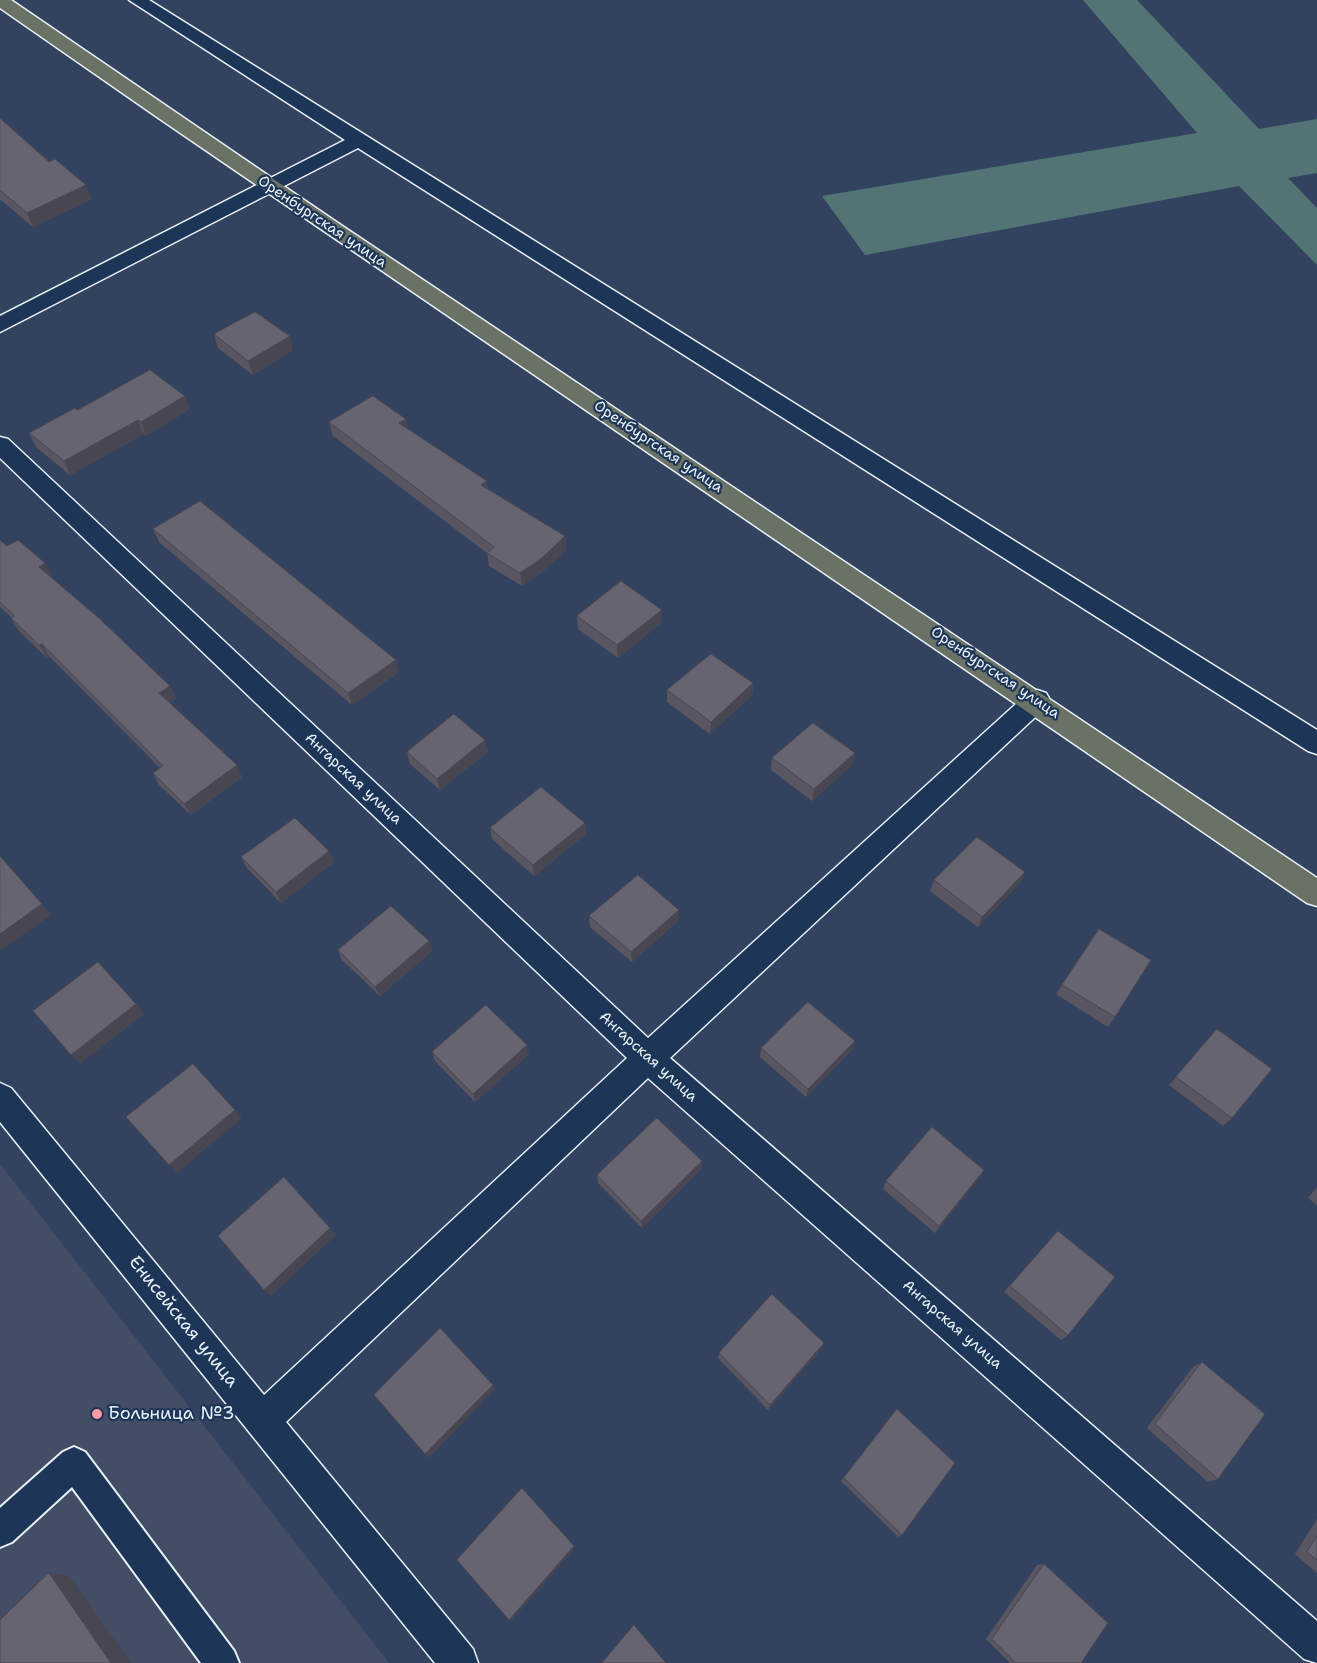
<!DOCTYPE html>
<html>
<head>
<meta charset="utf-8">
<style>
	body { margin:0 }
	canvas { display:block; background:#33435f }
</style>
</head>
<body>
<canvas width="1317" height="1663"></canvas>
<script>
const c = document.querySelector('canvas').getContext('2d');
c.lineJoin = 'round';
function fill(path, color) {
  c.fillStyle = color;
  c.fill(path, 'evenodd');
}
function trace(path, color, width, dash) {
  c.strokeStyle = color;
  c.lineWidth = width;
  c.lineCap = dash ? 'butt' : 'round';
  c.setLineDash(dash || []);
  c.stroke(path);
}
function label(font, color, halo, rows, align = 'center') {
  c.font = font + ' "Shantell Sans",sans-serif';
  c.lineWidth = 4.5;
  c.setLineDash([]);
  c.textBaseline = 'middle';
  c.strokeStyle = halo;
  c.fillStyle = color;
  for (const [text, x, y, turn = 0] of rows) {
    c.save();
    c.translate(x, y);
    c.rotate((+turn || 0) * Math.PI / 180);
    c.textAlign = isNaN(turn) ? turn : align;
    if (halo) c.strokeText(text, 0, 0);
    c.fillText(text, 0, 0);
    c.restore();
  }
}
fill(new Path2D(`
	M 0,1164 L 389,1663 L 0,1663 Z`), '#434d65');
fill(new Path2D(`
	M 1083,0 L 1137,0 L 1259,129 L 1317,119 L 1317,173 L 1288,178 L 1317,208 L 1317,265 L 1239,186 L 865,255 L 822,196 L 1197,133 Z`), '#527474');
const lane = new Path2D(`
	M 74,1447 L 85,1452 L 234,1651 L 239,1663 L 201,1663 L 72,1487 L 12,1542 L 0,1547 L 0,1508 L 63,1452 Z`);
const street = new Path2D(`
	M 129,0 L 149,0 L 1317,730 L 1317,754 L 1308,751 L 358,148 L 0,332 L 0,316 L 345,140 Z
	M 0,437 L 8,439 L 648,1038 L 1028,693 L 1037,690 L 1046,693 L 1050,700 L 1046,707 L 670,1058 L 1317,1621 L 1317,1663 L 1304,1659 L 648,1078 L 286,1422 L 473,1649 L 478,1663 L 435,1663 L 0,1122 L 0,1083 L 11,1088 L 264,1395 L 627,1058 L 0,458 Z`);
const primary = new Path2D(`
	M 0,0 L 11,0 L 335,221 L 1317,878 L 1317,906 L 1307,903 L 157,117 L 0,8 Z`);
trace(lane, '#e8f1f8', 4);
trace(street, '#e8f1f8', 3);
trace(primary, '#e8f1f8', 3);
fill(lane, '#1d3557');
fill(street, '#1d3557');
fill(primary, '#6a7266');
fill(new Path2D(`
	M 0,118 L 92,199 L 33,227 L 1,200 L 0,201 Z
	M 214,334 L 293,350 L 253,375 L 218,348 Z
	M 190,409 L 146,436 L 144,434 L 70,475 L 36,447 L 29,433 L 77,410 Z
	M 329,422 L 409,429 L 488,489 L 565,536 L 566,550 L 543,571 L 522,586 L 489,566 L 487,553 L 333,436 Z
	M 153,529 L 399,672 L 352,705 L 159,542 Z
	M 0,540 L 7,546 L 52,576 L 51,577 L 170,686 L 176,698 L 169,703 L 242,777 L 191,815 L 159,785 L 153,773 L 160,768 L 49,656 L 47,658 L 19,631 L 11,618 L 12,618 L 0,607 Z
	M 577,616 L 661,623 L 618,658 L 578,629 Z
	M 753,683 L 752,695 L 710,734 L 667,702 L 667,690 Z
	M 485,740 L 488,752 L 440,790 L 410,764 L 407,752 Z
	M 772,758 L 852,765 L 812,801 L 771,770 Z
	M 585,823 L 586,834 L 534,876 L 492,839 L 490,828 Z
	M 329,851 L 334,862 L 281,903 L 247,868 L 241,857 Z
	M 1025,872 L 1020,883 L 978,927 L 930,891 L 934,880 Z
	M 589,916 L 678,921 L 632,962 L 590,927 Z
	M 429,941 L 432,951 L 380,996 L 342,960 L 338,950 Z
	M 1062,985 L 1115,1017 L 1108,1027 L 1056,994 Z
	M 1217,1029 L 1232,1118 L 1223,1126 L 1169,1085 Z
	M 855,1041 L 852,1050 L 806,1097 L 760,1057 L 761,1048 Z
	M 432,1052 L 529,1054 L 475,1102 L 435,1061 Z
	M 702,1161 L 701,1169 L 642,1228 L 598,1183 L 597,1175 Z
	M 979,1178 L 935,1233 L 883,1189 L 886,1181 Z
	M 1317,1187 L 1317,1205 L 1308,1198 Z
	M 1052,1238 L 1068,1335 L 1061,1340 L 1004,1292 Z
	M 824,1343 L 821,1349 L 768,1410 L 718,1358 L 719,1353 Z
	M 1202,1362 L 1218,1479 L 1208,1482 L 1147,1428 L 1193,1367 Z
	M 897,1409 L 902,1535 L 898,1537 L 841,1481 Z
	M 1317,1519 L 1317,1573 L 1295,1554 Z
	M 1044,1564 L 1081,1663 L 1010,1663 L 986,1639 L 1037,1565 Z`), '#595662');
fill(new Path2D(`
	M 86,185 L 92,199 L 33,227 L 27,213 Z
	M 290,336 L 293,350 L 253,375 L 248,361 Z
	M 185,396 L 190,409 L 146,436 L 141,422 Z
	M 406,419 L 409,432 L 399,423 Z
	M 138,420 L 144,434 L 70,475 L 64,461 Z
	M 487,481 L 489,495 L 481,485 Z
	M 565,536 L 566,550 L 543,571 L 522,586 L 520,573 Z
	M 45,563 L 52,576 L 46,580 L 39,567 Z
	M 662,610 L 661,623 L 618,658 L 617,645 Z
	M 42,644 L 49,656 L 47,658 L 39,645 Z
	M 396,660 L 399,672 L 352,705 L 348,693 Z
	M 753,683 L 752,695 L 710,734 L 711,722 Z
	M 170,686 L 176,698 L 165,705 L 159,693 Z
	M 485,740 L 488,752 L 440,790 L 437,779 Z
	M 855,753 L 852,765 L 812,801 L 814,789 Z
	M 237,765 L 242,777 L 191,815 L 184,804 Z
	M 585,823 L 586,834 L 534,876 L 533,865 Z
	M 329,851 L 334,862 L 281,903 L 276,892 Z
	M 1025,872 L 1020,883 L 978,927 L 982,917 Z
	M 42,904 L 51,915 L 0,951 L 0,934 Z
	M 679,910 L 678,921 L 632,962 L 631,952 Z
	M 429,941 L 432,951 L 380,996 L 375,987 Z
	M 136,1004 L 144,1014 L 80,1064 L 71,1055 Z
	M 855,1041 L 852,1050 L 806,1097 L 808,1089 Z
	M 527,1045 L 529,1054 L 475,1102 L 473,1094 Z
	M 235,1110 L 242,1118 L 177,1173 L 169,1165 Z
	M 702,1161 L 701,1169 L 642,1228 L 641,1221 Z
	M 984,1170 L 979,1178 L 935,1233 L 939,1226 Z
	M 330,1228 L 336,1235 L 271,1296 L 264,1290 Z
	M 824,1343 L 821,1349 L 768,1410 L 770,1405 Z
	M 493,1385 L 495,1389 L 429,1458 L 425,1454 Z
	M 574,1546 L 575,1548 L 511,1621 L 509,1620 Z
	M 49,1573 L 69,1576 L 131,1663 L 111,1663 Z`), '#484650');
const building = new Path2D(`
	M 0,118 L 49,162 L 55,159 L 86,185 L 27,213 L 0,190 Z
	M 255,312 L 290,336 L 248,361 L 214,334 Z
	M 150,370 L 185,396 L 141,422 L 138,420 L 64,461 L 29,433 L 75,408 L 77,410 Z
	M 373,396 L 406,419 L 399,423 L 487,481 L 481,485 L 565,536 L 542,558 L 520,573 L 487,553 L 494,547 L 329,422 Z
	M 200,501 L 396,660 L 348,693 L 153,529 Z
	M 0,540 L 7,546 L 18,540 L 45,563 L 39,567 L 100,619 L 170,686 L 159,693 L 237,765 L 184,804 L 153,773 L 163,766 L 42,644 L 39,645 L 11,618 L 15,616 L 0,602 Z
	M 621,581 L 662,610 L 617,645 L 577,616 Z
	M 711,654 L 753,683 L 711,722 L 667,690 Z
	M 454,714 L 485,740 L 437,779 L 407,752 Z
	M 813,723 L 855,753 L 814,789 L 772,758 Z
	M 541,787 L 585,823 L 533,865 L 490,828 Z
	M 295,818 L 329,851 L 276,892 L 241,857 Z
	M 977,837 L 1025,872 L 982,917 L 934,880 Z
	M 0,856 L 42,904 L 0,934 Z
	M 638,875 L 679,910 L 631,952 L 589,916 Z
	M 391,906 L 429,941 L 375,987 L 338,950 Z
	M 1099,929 L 1151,960 L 1115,1017 L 1062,985 Z
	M 98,962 L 136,1004 L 71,1055 L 33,1011 Z
	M 808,1002 L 855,1041 L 808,1089 L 761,1048 Z
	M 486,1005 L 527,1045 L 473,1094 L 432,1052 Z
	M 1217,1029 L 1272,1069 L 1232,1118 L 1176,1077 Z
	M 193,1064 L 235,1110 L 169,1165 L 126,1117 Z
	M 657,1118 L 702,1161 L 641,1221 L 597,1175 Z
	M 932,1127 L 984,1170 L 939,1226 L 886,1181 Z
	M 284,1177 L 330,1228 L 264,1290 L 218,1236 Z
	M 1058,1231 L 1115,1277 L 1068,1335 L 1010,1286 Z
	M 772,1294 L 824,1343 L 770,1405 L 719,1353 Z
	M 440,1328 L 493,1385 L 425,1454 L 374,1395 Z
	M 1202,1362 L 1265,1414 L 1218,1479 L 1155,1424 Z
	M 897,1409 L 955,1463 L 902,1535 L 844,1478 Z
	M 522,1488 L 574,1546 L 509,1620 L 457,1560 Z
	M 1317,1536 L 1317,1560 L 1307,1552 Z
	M 1044,1564 L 1108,1623 L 1081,1663 L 1016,1663 L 992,1639 Z
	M 49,1573 L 111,1663 L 0,1663 L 0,1620 Z
	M 634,1625 L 666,1663 L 602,1663 Z`);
fill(building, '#676472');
trace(building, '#484650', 1);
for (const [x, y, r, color] of [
	[97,1414,6,"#ff9aa2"]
]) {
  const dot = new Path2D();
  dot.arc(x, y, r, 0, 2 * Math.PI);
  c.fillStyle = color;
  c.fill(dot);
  trace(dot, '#1d3557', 2);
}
label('15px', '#e8f1f8', '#1d3557', [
	["Оренбургская улица",322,222,34],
	["Оренбургская улица",658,447,34],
	["Оренбургская улица",995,673,34],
	["Ангарская улица",353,779,43],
	["Ангарская улица",648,1057,42],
	["Ангарская улица",952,1325,41]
]);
label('18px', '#e8f1f8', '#1d3557', [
	["Енисейская улица",183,1322,51]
]);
label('18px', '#e8f1f8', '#1d3557', [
	["Больница №3",108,1414]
], 'left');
</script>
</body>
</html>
